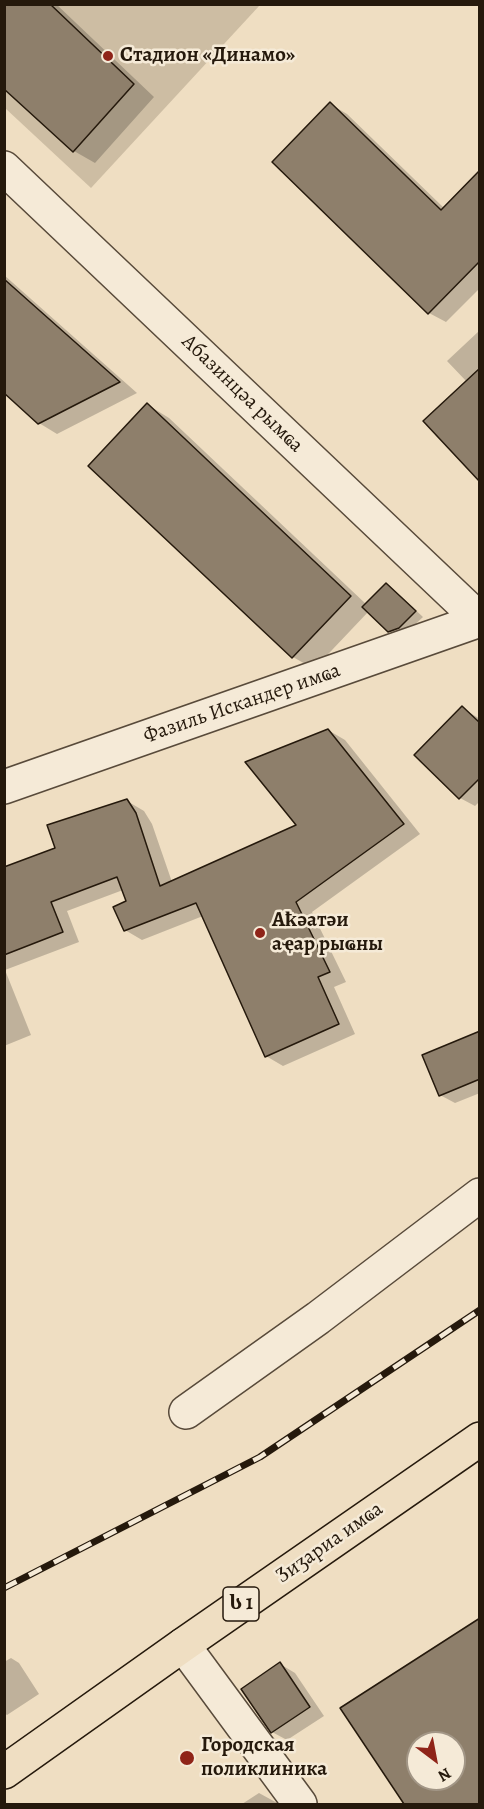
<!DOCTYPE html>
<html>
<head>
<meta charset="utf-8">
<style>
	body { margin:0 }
	#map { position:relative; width:484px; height:1809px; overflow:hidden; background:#efdec2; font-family:Alegreya,serif }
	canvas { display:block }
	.frame { position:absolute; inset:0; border:6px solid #25190c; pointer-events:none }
	.north { position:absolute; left:406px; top:1731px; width:60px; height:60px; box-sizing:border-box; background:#f5ead7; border:2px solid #a29686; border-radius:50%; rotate:148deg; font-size:16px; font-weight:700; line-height:24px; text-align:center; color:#25190c }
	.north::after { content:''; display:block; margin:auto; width:21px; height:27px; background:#8f2418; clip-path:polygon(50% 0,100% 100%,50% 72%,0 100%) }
</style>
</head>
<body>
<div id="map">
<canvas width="484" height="1809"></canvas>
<div class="frame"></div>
<div class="north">N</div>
</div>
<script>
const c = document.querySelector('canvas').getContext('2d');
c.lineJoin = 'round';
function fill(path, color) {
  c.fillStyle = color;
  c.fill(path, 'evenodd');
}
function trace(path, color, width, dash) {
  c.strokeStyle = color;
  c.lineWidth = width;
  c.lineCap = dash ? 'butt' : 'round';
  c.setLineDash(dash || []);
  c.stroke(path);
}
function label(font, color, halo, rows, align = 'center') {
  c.font = font + ' Alegreya,"Noto Serif Georgian",serif';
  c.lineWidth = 5;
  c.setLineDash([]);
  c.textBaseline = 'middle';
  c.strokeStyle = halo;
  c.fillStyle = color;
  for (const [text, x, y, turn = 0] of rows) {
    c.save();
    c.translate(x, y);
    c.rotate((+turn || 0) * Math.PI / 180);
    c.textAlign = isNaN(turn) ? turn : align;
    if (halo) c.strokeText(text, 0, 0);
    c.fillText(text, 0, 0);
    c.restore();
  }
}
fill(new Path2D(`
	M 4,5 L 260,5 L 91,188 L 5,108 Z`), '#cdbda3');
fill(new Path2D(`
	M 4,4 L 56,4 L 154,97 L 95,163 L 74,151 Z
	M 330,104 L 347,114 L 444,208 L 480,172 L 480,288 L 446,322 L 429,313 Z
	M 4,275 L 137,393 L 57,434 L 39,423 L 4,391 Z
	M 479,331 L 480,331 L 480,474 L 467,382 L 447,361 Z
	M 148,405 L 169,418 L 367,605 L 386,585 L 394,590 L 423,617 L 407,632 L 398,636 L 389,631 L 369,611 L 314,669 L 293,657 Z
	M 462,708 L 480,719 L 480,801 L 475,806 L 460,798 Z
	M 328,730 L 345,740 L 420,834 L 312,912 L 346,982 L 334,987 L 355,1034 L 283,1066 L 266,1056 L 203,916 L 142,940 L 125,930 L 127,902 L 123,890 L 67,911 L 79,942 L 5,970 L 31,1035 L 4,1046 L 4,869 L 57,849 L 127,801 L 144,811 L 152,824 L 172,882 L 299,826 Z
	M 480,1033 L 480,1093 L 455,1103 L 440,1095 Z
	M 480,1632 L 480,1804 L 406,1804 L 342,1709 ZM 418,1743 L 454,1743 L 454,1779 L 418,1779 Z
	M 11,1658 L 19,1663 L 39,1694 L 7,1715 L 4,1713 L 4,1662 Z
	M 280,1664 L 295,1673 L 324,1716 L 287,1740 L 272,1732 Z
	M 259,1793 L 279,1804 L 242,1804 Z`), '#0003');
const building = new Path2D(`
	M 4,4 L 50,4 L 134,84 L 73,152 L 4,89 Z
	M 330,102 L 441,210 L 480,170 L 480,261 L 428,314 L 272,162 Z
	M 4,279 L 120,382 L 38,424 L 4,393 Z
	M 480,368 L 480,482 L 423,421 Z
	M 147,403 L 351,596 L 292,658 L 88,466 Z
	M 386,583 L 416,611 L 399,628 L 388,632 L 362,607 Z
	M 462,706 L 480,723 L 480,778 L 459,799 L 414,755 Z
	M 328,729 L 404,824 L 296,902 L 330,972 L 318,977 L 339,1024 L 265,1057 L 196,903 L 124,931 L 113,907 L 126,901 L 117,877 L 51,902 L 63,932 L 4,955 L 4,867 L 55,848 L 47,825 L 127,799 L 136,813 L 160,886 L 296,825 L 245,762 Z
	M 480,1031 L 480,1079 L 439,1096 L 422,1055 Z
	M 480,1618 L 480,1804 L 404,1804 L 340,1708 ZM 418,1743 L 454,1743 L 454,1779 L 418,1779 Z
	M 280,1662 L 310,1707 L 271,1733 L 241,1689 Z`);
fill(building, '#8e7f6b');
trace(building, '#25190c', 1.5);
const minor = new Path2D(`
	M 4,168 L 480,620
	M 4,787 L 480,620
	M 186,1412 L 318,1318 L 480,1195
	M 183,1645 L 300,1804`);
const highway = new Path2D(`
	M 4,1772 L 183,1645 L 480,1439`);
trace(minor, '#584a3a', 36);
trace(highway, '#25190c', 36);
trace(minor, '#f5ead7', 33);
trace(highway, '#efdec2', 33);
const rail = new Path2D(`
	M 4,1588 L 260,1457 L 480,1310`);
trace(rail, '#25190c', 7);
trace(rail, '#f5ead7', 4.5, [14]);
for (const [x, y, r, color] of [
	[108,56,6,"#8f2418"],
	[260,933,6,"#8f2418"],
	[187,1758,8,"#8f2418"]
]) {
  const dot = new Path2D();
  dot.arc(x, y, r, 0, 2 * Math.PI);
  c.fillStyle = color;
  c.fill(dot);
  trace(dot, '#f5ead7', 2);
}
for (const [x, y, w] of [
	[241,1604,36]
]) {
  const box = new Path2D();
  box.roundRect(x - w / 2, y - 17, w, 34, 4.5);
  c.fillStyle = '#f5ead7';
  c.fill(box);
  trace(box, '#25190c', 1.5);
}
label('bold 20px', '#25190c', null, [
	["ს 1",241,1604]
]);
label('bold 21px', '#25190c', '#f5ead7', [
	["Cтадион «Динамо»",120,56],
	["Аҟәатәи",272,921],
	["аҿар рыҩны",272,945],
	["Городская",201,1746],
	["поликлиника",201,1770]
], 'left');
label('21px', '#25190c', '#f5ead7', [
	["Абазинцәа рымҩа",242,394,44],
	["Фазиль Искандер имҩа",242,704,-19],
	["Ӡиӡариа имҩа",330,1543,-35]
]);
</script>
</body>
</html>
